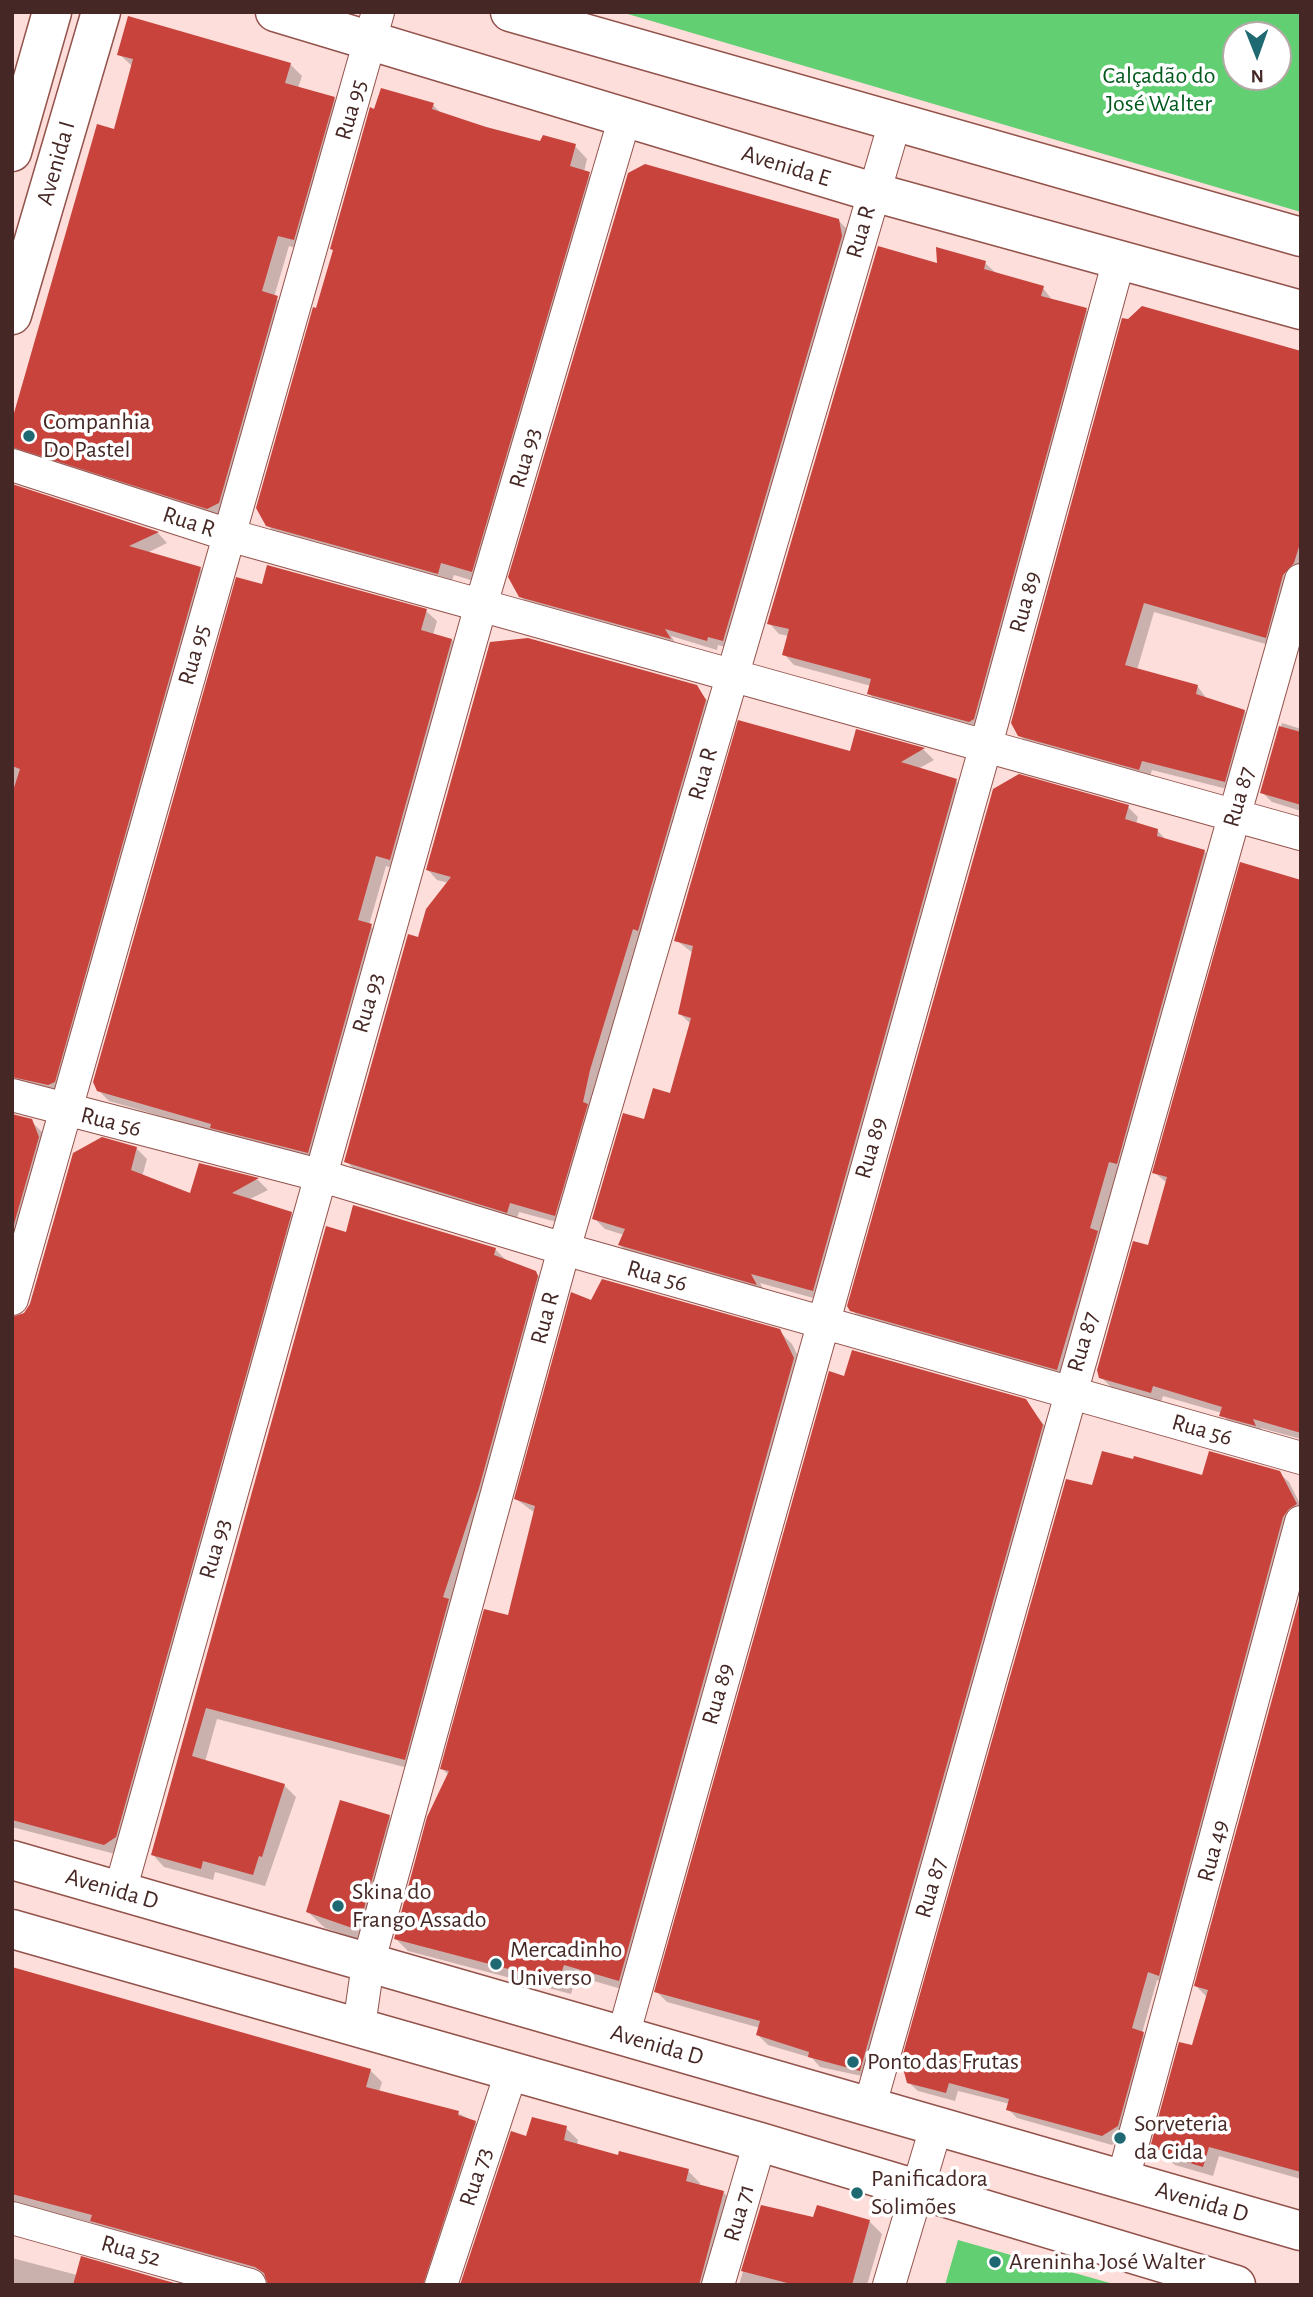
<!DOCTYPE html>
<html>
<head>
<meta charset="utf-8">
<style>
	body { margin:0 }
	#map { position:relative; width:1313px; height:2297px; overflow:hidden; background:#fddeda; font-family:"Alegreya Sans",sans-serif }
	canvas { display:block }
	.frame { position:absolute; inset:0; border:14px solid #452825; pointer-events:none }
	.north { position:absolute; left:1222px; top:21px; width:70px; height:70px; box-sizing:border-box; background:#fff; border:2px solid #b5a9a8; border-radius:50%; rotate:179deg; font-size:19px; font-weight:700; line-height:28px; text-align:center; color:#452825 }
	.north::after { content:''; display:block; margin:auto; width:24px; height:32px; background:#1e6972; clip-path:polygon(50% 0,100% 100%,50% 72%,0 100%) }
</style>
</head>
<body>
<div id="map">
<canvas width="1313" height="2297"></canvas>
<div class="frame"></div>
<div class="north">N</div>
</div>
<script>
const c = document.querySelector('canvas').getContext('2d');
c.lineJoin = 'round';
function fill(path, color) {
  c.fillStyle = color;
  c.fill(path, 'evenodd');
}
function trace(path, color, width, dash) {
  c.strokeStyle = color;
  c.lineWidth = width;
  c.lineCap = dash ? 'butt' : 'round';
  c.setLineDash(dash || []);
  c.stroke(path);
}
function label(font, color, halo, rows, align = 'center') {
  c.font = font + ' "Alegreya Sans",sans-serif';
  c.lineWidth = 7;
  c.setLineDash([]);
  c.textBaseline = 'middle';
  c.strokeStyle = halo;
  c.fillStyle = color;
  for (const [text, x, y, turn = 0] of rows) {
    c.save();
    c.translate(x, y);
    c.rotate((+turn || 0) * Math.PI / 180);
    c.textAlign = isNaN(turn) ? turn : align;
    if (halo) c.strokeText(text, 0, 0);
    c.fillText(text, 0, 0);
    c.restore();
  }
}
fill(new Path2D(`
	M 621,12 L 1301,12 L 1301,212 ZM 1236,35 L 1278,35 L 1278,77 L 1236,77 Z
	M 958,2240 L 1117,2285 L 945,2285 Z`), '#62cf72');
fill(new Path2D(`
	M 119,54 L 290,64 L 302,76 L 298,88 L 334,99 L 346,110 L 306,251 L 289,246 L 274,297 L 289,309 L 220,519 L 12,452 L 12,427 L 115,131 L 133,67 Z
	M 433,105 L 442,114 L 541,143 L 575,146 L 587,159 L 584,172 L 601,186 L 484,584 L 454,575 L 450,586 L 281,538 L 267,525 L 317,310 L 334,251 L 332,249 Z
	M 838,220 L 848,230 L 733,649 L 718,645 L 717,650 L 671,636 L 678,647 L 530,606 L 520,596 Z
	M 985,263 L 996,273 L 1043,288 L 1053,301 L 1086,310 L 1096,320 L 984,729 L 879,703 L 868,693 L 871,686 L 794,665 L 784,654 L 789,636 L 779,634 L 769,623 L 938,265 Z
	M 1301,353 L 1301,578 L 1276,647 L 1154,612 L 1137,670 L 1198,687 L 1207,699 L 1244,711 L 1255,721 L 1235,791 L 1152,770 L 1149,779 L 1030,746 L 1019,735 Z
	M 12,485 L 158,533 L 167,543 L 147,553 L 200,568 L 211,579 L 65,1092 L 12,1091 Z
	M 269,567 L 426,611 L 437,621 L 433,635 L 452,640 L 462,650 L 400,870 L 386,866 L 369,925 L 382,936 L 318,1162 L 109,1101 L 98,1090 Z
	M 696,686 L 715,711 L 564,1224 L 519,1212 L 516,1221 L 356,1171 L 346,1161 L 419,939 L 449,883 L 437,880 L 428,870 Z
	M 1282,723 L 1301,729 L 1301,811 L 1272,802 L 1262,792 Z
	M 858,731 L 924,750 L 934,760 L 918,769 L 956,781 L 967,792 L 824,1301 L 760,1283 L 766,1294 L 631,1256 L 620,1245 L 624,1235 L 605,1229 L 594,1218 L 646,1121 L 671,1095 L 691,1024 L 680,1014 L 693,953 L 676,940 L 851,753 Z
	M 1128,807 L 1138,817 L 1136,824 L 1157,830 L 1167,841 L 1205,852 L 1215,862 L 1067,1379 L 863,1321 L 852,1310 Z
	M 1301,875 L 1301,1439 L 1261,1428 L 1264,1435 L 1231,1426 L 1222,1413 L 1163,1396 L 1161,1402 L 1112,1388 L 1101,1377 L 1149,1248 L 1167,1183 L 1154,1172 Z
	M 12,1114 L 31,1121 L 42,1132 L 49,1149 L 12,1277 Z
	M 136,1148 L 147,1159 L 142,1177 L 191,1196 L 200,1165 L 258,1180 L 268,1190 L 248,1200 L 291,1213 L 301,1224 L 115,1854 L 12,1827 L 12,1317 L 27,1313 L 74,1154 Z
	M 347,1234 L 495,1249 L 507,1261 L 535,1272 L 547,1285 L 416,1770 L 217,1719 L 205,1762 L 284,1785 L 296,1797 L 265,1886 L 215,1872 L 213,1880 L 164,1867 L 153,1855 Z
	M 592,1302 L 779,1331 L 792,1344 L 806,1372 L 632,1992 L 576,1976 L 571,1994 L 408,1951 L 396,1939 L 449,1775 L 442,1769 L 509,1617 L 535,1513 L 516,1499 Z
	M 846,1378 L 1025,1401 L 1053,1436 L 871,2078 L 820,2067 L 812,2058 L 768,2045 L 758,2035 L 760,2028 L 667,2002 L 656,1991 Z
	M 1279,1473 L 1289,1482 L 1301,1506 L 1301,1516 L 1168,1984 L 1157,1980 L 1142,2033 L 1152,2042 L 1127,2135 L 1112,2145 L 1017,2118 L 1008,2109 L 1010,2104 L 958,2091 L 955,2101 L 918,2091 L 908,2082 L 1093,1488 Z
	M 1301,1600 L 1301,2179 L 1219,2156 L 1213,2176 L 1175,2165 L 1153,2144 L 1193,2047 L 1207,1997 L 1196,1986 Z
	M 389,1816 L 405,1833 L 375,1945 L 325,1928 L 308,1912 Z
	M 12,1969 L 370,2070 L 382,2082 L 379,2092 L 458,2113 L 475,2122 L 487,2134 L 437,2285 L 269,2285 L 269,2279 L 104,2232 L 96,2224 L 18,2203 L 12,2219 Z
	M 566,2128 L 578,2140 L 577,2146 L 688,2171 L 700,2183 L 699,2186 L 723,2192 L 735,2204 L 714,2285 L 462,2285 L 527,2138 Z
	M 762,2207 L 814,2220 L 818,2208 L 870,2222 L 882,2234 L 867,2285 L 739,2285 Z
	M 12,2258 L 77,2275 L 175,2285 L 12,2285 Z`), '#0003');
fill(new Path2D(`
	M 128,16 L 291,63 L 285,83 L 335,97 L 294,240 L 278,236 L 262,291 L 278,296 L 219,503 L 207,509 L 12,447 L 12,420 L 97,124 L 114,129 L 133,59 L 117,55 Z
	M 381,88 L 434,103 L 432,109 L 486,127 L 540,141 L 543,135 L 576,144 L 570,166 L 590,172 L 472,572 L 441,563 L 438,574 L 266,526 L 256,508 L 313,307 L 316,308 L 333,250 L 330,249 L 370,107 L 374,109 Z
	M 645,164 L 839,219 L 842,236 L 723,641 L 708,637 L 707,641 L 665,629 L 671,639 L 519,597 L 508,577 L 628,173 Z
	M 878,246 L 937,263 L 936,247 L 986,261 L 984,269 L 1044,286 L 1041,296 L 1087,308 L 974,719 L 969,722 L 867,694 L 871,679 L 782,655 L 789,629 L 767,624 Z
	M 1142,306 L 1301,351 L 1301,540 L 1294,563 L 1283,575 L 1266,638 L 1144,603 L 1125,665 L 1198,685 L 1196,694 L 1245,710 L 1225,782 L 1142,761 L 1139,770 L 1018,736 L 1011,723 L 1122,318 L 1128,319 Z
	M 12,484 L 159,532 L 129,546 L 201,567 L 55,1082 L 48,1085 L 12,1077 L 12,794 L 20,769 L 12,766 Z
	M 267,565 L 427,609 L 421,630 L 452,639 L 390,860 L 376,856 L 358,920 L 372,924 L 308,1153 L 210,1128 L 211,1124 L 97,1091 L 93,1082 L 236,577 L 262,584 Z
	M 528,638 L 697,685 L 706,700 L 638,931 L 633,929 L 590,1070 L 583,1102 L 588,1104 L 555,1216 L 510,1203 L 507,1213 L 344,1162 L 408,934 L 418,937 L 426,909 L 451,877 L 426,870 L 490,642 Z
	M 738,720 L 850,751 L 856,729 L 925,748 L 901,762 L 957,779 L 813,1291 L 751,1274 L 757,1285 L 618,1245 L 625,1229 L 592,1219 L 623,1113 L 644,1119 L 653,1088 L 670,1093 L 691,1018 L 678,1014 L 693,946 L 674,941 Z
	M 1279,726 L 1301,732 L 1301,805 L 1260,793 Z
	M 1019,774 L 1129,805 L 1125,819 L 1158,829 L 1157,836 L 1205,850 L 1117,1164 L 1109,1162 L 1090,1228 L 1098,1231 L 1057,1370 L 850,1311 L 847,1306 L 993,789 Z
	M 1240,862 L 1301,880 L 1301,1433 L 1253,1419 L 1256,1426 L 1219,1416 L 1222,1407 L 1153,1386 L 1151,1393 L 1099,1378 L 1097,1370 L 1133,1241 L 1148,1245 L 1167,1177 L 1152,1173 Z
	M 12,1114 L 32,1119 L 39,1137 L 12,1231 Z
	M 102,1137 L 137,1147 L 131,1170 L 190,1193 L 199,1163 L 259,1178 L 232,1193 L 292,1212 L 116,1837 L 104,1845 L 12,1820 L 12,1317 L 24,1313 L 30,1304 L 73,1153 Z
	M 353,1205 L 496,1248 L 494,1255 L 536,1271 L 538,1276 L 479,1488 L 443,1597 L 449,1599 L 405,1760 L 206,1708 L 192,1756 L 285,1784 L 262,1857 L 259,1856 L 253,1875 L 203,1861 L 201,1869 L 151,1855 L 326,1226 L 346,1232 Z
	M 602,1279 L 780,1329 L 794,1358 L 619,1981 L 564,1965 L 558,1982 L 394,1939 L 427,1817 L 449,1771 L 440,1769 L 484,1609 L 508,1615 L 535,1506 L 514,1499 L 571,1292 L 591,1300 Z
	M 852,1350 L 1026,1399 L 1043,1425 L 860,2071 L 808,2057 L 809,2052 L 756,2035 L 760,2021 L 654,1992 L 829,1371 L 844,1376 Z
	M 1102,1451 L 1133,1459 L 1134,1456 L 1202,1475 L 1209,1451 L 1280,1471 L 1297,1504 L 1289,1509 L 1283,1517 L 1159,1976 L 1148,1972 L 1132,2028 L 1144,2032 L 1118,2126 L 1102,2136 L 1006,2110 L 1009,2099 L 949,2083 L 946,2093 L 907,2083 L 901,2061 L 1066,1479 L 1092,1485 Z
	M 1301,1593 L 1301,2172 L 1209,2147 L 1203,2167 L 1163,2155 L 1151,2144 L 1179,2042 L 1192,2045 L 1208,1990 L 1194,1986 Z
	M 340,1800 L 390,1815 L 358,1930 L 306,1912 Z
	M 12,1967 L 371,2069 L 366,2087 L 459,2111 L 458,2115 L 476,2121 L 423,2285 L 268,2285 L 264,2273 L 255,2267 L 90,2221 L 92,2215 L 12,2194 Z
	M 532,2117 L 567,2126 L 564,2140 L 618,2155 L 619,2151 L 689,2169 L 686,2181 L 724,2191 L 699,2285 L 460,2285 L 511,2131 L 526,2136 Z
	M 761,2205 L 813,2217 L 817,2205 L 870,2220 L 852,2285 L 795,2285 L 741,2271 Z
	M 81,2256 L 181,2285 L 73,2285 Z`), '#c7433c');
const street = new Path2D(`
	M 12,465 L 229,535 L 1301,834
	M 12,1095 L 319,1175 L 564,1249 L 1301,1458
	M 12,1299 L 378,12
	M 120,1891 L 481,605 L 625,117
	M 359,2026 L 368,1964 L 564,1249 L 895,122
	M 623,2036 L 986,745 L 1119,260
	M 870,2105 L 1301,580
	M 1123,2179 L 1301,1522
	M 12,2218 L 250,2285
	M 441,2285 L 512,2070
	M 718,2285 L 760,2142
	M 889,2285 L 937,2124`);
const secondary = new Path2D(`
	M 275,12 L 873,192 L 1301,310
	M 510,12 L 1301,237
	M 12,152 L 52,12
	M 12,315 L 101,12
	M 12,1860 L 1301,2231
	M 12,1929 L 760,2142 L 1236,2285`);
trace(street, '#93534c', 34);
trace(secondary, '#93534c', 41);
trace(street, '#fff', 32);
trace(secondary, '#fff', 38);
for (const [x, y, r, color] of [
	[29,436,7,"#1e6972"],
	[338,1906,7,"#1e6972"],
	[496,1964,7,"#1e6972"],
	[853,2062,7,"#1e6972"],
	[1120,2138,7,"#1e6972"],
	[857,2193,7,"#1e6972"],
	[995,2262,7,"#1e6972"]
]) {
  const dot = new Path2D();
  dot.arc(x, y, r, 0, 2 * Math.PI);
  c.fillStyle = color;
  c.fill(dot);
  trace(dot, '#fff', 2.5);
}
label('24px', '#01591c', '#fff', [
	["Calçadão do",1159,76],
	["José Walter",1159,104]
]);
label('24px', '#452825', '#fff', [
	["Rua 95",351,110,-74],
	["Avenida I",56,163,-74],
	["Avenida E",786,166,17],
	["Rua R",861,232,-74],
	["Rua 93",525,458,-74],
	["Rua R",189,522,18],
	["Rua 89",1025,602,-75],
	["Rua 95",194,655,-74],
	["Rua R",703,774,-74],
	["Rua 87",1239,797,-74],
	["Rua 93",368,1003,-74],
	["Rua 56",111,1122,14],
	["Rua 89",871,1148,-74],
	["Rua 56",657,1276,16],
	["Rua R",545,1318,-75],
	["Rua 87",1083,1342,-74],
	["Rua 56",1202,1430,16],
	["Rua 93",215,1549,-74],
	["Rua 89",718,1694,-74],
	["Rua 49",1213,1851,-75],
	["Rua 87",931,1888,-74],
	["Avenida D",112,1889,16],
	["Avenida D",657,2045,16],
	["Rua 73",476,2177,-72],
	["Avenida D",1202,2202,16],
	["Rua 71",739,2213,-74],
	["Rua 52",131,2251,16]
]);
label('24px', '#452825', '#fff', [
	["Companhia",43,422],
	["Do Pastel",43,450],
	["Skina do",352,1892],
	["Frango Assado",352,1920],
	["Mercadinho",510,1950],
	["Universo",510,1978],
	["Ponto das Frutas",867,2062],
	["Sorveteria",1134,2124],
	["da Cida",1134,2152],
	["Panificadora",871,2179],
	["Solimões",871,2207],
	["Areninha José Walter",1009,2262]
], 'left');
</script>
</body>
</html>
